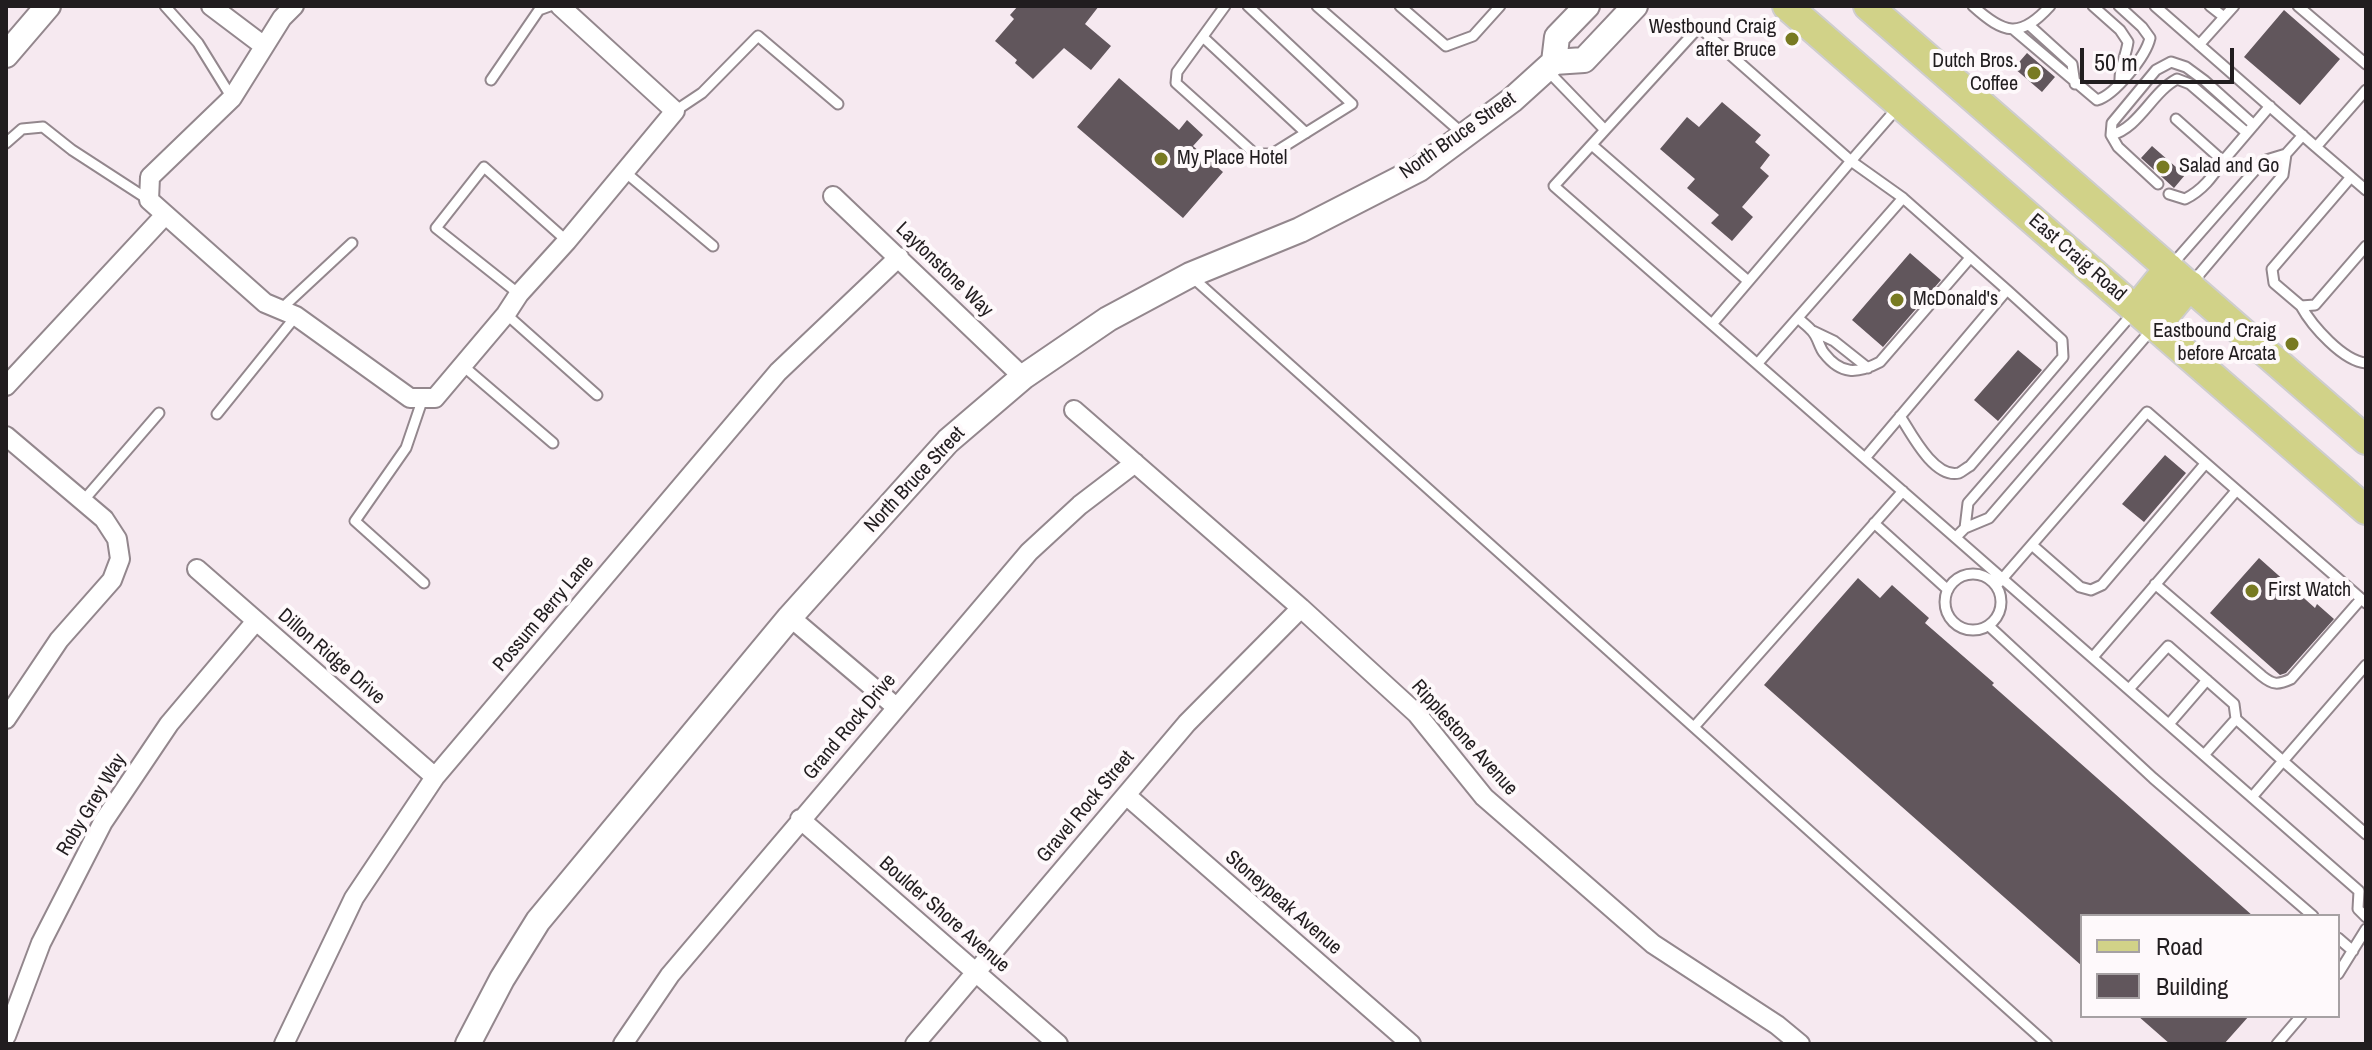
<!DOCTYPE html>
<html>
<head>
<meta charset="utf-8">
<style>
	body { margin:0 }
	#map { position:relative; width:2372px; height:1050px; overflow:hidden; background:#f6e9f0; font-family:"Archivo Narrow",sans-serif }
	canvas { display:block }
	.frame { position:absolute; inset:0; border:8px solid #211d1f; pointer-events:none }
	.legend { position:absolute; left:2080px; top:914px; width:260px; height:104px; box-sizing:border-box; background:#fef9fb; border:2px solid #a6a1a3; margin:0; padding:10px 14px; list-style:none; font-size:24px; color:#211d1f }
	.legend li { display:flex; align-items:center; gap:16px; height:40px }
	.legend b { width:40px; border:2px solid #a6a1a3 }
	.scale { position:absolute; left:2080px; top:48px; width:154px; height:36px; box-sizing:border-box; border:4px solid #211d1f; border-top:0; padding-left:10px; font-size:24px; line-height:28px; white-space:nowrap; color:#211d1f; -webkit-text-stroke:6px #fef9fb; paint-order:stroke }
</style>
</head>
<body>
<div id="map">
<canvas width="2372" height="1050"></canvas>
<div class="frame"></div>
<ul class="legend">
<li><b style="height:10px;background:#d1d288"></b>Road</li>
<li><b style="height:22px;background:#61565c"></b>Building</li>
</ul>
<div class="scale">50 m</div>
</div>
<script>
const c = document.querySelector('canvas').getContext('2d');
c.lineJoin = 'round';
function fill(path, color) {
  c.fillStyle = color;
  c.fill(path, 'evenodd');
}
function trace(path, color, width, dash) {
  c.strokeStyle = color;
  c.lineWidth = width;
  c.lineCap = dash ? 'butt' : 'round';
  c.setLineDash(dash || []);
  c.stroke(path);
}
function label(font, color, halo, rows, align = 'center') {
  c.font = font + ' "Archivo Narrow",sans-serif';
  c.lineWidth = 8;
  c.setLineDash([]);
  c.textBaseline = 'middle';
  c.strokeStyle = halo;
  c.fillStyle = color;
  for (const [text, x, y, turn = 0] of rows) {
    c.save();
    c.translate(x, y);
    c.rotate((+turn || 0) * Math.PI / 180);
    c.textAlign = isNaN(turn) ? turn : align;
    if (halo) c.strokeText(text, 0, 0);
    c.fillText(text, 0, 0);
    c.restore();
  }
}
fill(new Path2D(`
	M 1018,6 L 1099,6 L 1085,24 L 1111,46 L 1091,70 L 1064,48 L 1033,79 L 1015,63 L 1017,60 L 995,41 L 1014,19 L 1010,15 Z
	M 2284,10 L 2340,59 L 2300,105 L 2244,57 Z
	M 2027,53 L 2055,77 L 2042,92 L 2014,68 Z
	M 1119,78 L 1179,130 L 1187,120 L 1203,135 L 1193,146 L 1223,172 L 1183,218 L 1077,127 Z
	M 1722,102 L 1761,135 L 1755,142 L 1770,155 L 1760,168 L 1769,176 L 1742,207 L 1753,217 L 1732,241 L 1711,223 L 1719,215 L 1687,188 L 1695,179 L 1660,149 L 1687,117 L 1699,127 Z
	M 2152,146 L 2185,175 L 2174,188 L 2141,158 Z
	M 1910,253 L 1941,280 L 1883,347 L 1852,320 Z
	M 2018,350 L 2042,370 L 1998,421 L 1974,400 Z
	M 2165,455 L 2186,473 L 2144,522 L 2122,504 Z
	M 2259,558 L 2315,608 L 2317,604 L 2334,619 L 2286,673 L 2280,675 L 2210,613 Z
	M 1858,578 L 1880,598 L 1892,585 L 1929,618 L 1925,623 L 1994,683 L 1992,685 L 2253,916 L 2082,916 L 2082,966 L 1764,685 Z
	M 2138,1016 L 2249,1016 L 2224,1044 L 2170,1044 Z`), '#61565c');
const lane = new Path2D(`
	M 165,6 L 198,43 L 232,98
	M 1225,6 L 1177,72 L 1176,83 L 1255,154 L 1272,154 L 1352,104 L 1248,6
	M 1317,6 L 1462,133
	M 1400,6 L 1446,46 L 1473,36 L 1500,6
	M 1973,6 C 2004,34 2020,39 2050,6
	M 2093,6 L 2120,30 L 2128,42 C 2126,57 2119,67 2120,82
	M 2155,6 L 2316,147 L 2366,90
	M 2210,6 L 2224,17
	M 2298,6 L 2366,64
	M 2029,25 L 2072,64 L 2075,84
	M 2013,29 L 2097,100 C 2115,95 2146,56 2150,38 L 2142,27 L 2119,6
	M 1204,38 L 1306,133
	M 2199,45 L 2234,6
	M 1546,69 L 1605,130
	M 491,80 L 539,10 L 550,6
	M 1899,106 L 1851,161 L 1903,198
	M 675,111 L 702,93 L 758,36 L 838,104
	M 2176,119 L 2223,161 L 2270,106
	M 2111,135 C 2139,128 2152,92 2177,79 L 2190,84 L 2247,133
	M 6,143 L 22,129 L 43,127 L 72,150 L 149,200
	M 1592,145 L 1748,281
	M 2316,147 L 2366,190
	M 625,172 L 713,246
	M 2351,177 L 2272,269 L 2274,283 L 2301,306 L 2315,305 L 2366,246
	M 2158,184 L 2118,147 L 2111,135 L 2112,123 L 2156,70 L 2171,62 L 2186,67 L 2205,81 L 2254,125
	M 2169,194 L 2185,199 C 2203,190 2212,177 2223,161
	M 2170,267 L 2263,161 L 2286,154
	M 1192,277 L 2047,1044
	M 2191,284 L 2283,175 L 2286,154 L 2303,135
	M 519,294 L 436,228 L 484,167 L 567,241
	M 2301,306 C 2312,326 2343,361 2366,363
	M 280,310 L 352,243
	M 506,314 L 597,395
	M 1798,318 C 1802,322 1808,326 1812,331 C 1818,337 1819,347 1824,353 C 1841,375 1857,374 1880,362 L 1970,258
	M 1712,324 L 1851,161 L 1699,27 L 1554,186 L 2359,891 L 2358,909 L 2366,917
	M 1813,331 L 1834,341 L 1868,368
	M 1758,363 L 1903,198 L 2007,290 L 1865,458
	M 462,365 L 553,443
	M 423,398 L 406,448 L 355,521 L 424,583
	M 217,414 L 296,316
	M 1900,416 C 1911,433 1934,479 1959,473 C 1963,471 1966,468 1970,466 L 2063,357 L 2062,340 L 2007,290
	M 83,501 L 159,413
	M 1874,523 L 1948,590
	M 1965,528 L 1968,503 L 2133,313
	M 1956,537 L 1965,528 L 1989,518 L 2153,328
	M 2032,545 L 2080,587 L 2091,590 L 2102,585 L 2205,464
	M1945 602a28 28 0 1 1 56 0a28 28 0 1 1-56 0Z
	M 2155,584 L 2262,676 C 2273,685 2278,685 2291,679 L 2361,599
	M 1996,586 L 2147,412 L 2366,603
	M 1989,626 L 2153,778 L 2313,916
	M 2093,657 L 2236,491
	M 2129,689 L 2168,646 L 2234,704 L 2236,719 L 2283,761 L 2366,665
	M 2169,724 L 2207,680
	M 1694,727 L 1903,491
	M 2204,755 L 2236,719
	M 2252,797 L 2283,761 L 2366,834
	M 2338,938 L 2353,951
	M 2338,974 L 2366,929
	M 2277,1044 L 2301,1016`);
const street = new Path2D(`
	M 211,6 L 264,46
	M 294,6 L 282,18 L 232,98 L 150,177 L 149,200 L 265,303 L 296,316 L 410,398 L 435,398 L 506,314 L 519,294 L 567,241 L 675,111 L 560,6
	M 833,196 L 1023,377
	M 6,386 L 165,215
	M 1074,410 L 1301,608 L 1417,714 L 1484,797 L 1653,944 L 1777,1025 L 1800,1044
	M 6,436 L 104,519 L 117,539 L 120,559 L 112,580 L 59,640 L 6,719
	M 197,569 L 435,777
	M 790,617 L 896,707
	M 1126,795 L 1411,1044
	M 800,819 L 1058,1044
	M 6,1036 L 41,943 L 103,822 L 169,724 L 256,621
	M 284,1044 L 354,898 L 435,777 L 778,372 L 899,257
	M 623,1044 L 670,975 L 1029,552 L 1080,505 L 1135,463
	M 915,1044 L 1187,723 L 1301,608`);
const secondary = new Path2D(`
	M 6,55 L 48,6
	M 1554,62 L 1557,37 L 1587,6
	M 468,1044 L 502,979 L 538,921 L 790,617 L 948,441 L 1023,377 L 1108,319 L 1190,275 L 1300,230 L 1419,169 L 1512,100 L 1554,62 L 1584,60 L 1635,6`);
const primary = new Path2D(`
	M 1787,6 L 2366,510
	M 1868,6 L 2366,440
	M 2136,309 L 2169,268
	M 2156,326 L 2190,285`);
trace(lane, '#93878d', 13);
trace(street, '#93878d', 22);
trace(secondary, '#93878d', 28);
trace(primary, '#cecdce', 32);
trace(lane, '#fff', 9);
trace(street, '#fff', 18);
trace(secondary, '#fff', 24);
trace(primary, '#d1d288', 28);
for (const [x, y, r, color] of [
	[1792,39,8,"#787a22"],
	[2034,73,8,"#787a22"],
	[1161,159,8,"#787a22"],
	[2163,167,8,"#787a22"],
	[1897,300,8,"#787a22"],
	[2292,344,8,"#787a22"],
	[2252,591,8,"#787a22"]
]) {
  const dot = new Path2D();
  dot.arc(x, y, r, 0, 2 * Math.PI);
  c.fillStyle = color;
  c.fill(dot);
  trace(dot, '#fef9fb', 3);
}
label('20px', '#211d1f', '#fef9fb', [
	["Westbound Craig",1776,28,"right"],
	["after Bruce",1776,51,"right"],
	["Dutch Bros.",2018,62,"right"],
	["Coffee",2018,85,"right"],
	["My Place Hotel",1177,159],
	["Salad and Go",2179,167],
	["McDonald's",1913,300],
	["Eastbound Craig",2276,332,"right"],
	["before Arcata",2276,355,"right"],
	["First Watch",2268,591]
], 'left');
label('20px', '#211d1f', '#fef9fb', [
	["North Bruce Street",1458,136,-35],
	["East Craig Road",2077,258,41],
	["Laytonstone Way",944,270,44],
	["North Bruce Street",915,480,-47],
	["Possum Berry Lane",544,614,-50],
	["Dillon Ridge Drive",331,657,41],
	["Grand Rock Drive",850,727,-50],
	["Ripplestone Avenue",1464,738,48],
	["Roby Grey Way",92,805,-59],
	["Gravel Rock Street",1086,807,-50],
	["Stoneypeak Avenue",1283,903,41],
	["Boulder Shore Avenue",944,915,41]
]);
</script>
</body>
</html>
